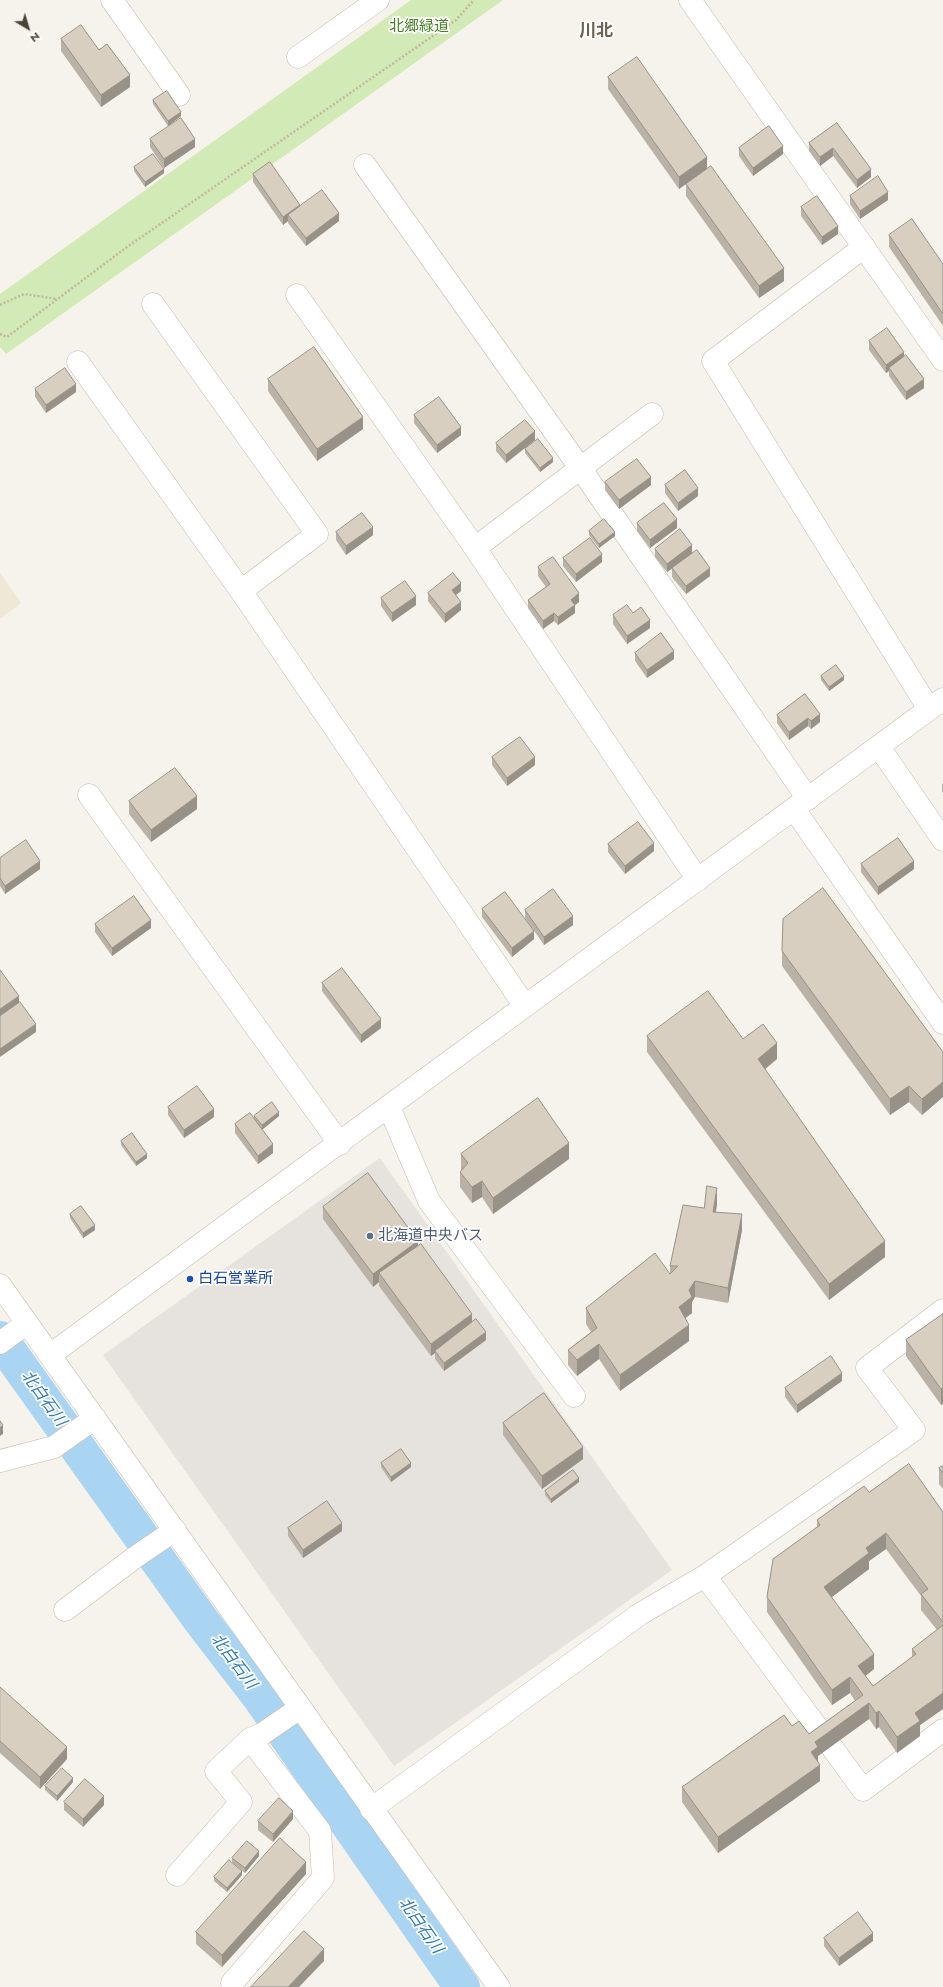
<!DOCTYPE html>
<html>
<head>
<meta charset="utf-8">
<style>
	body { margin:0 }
	#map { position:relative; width:943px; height:1987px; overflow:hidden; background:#f6f3ec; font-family:Jost,sans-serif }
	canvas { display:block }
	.north { position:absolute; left:8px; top:8px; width:40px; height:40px; -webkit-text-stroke:3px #fff; paint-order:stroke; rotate:142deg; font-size:11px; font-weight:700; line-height:16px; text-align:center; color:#4b4439 }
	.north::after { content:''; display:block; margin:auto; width:14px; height:18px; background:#4b4439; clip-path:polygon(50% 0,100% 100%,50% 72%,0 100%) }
</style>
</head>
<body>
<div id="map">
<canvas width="943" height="1987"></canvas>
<div class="north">N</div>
</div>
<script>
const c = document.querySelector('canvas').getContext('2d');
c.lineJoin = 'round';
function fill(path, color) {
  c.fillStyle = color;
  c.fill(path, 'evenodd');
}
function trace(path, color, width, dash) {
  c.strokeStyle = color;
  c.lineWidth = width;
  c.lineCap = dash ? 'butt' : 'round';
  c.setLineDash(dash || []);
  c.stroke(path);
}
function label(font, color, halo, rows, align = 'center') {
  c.font = font + ' Jost,"Noto Sans JP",sans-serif';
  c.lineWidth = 3.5;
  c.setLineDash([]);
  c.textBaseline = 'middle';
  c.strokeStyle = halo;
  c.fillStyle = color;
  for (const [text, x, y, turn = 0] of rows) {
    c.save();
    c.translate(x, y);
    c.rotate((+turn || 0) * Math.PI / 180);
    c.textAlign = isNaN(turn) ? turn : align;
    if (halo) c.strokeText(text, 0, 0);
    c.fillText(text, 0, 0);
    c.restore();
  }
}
fill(new Path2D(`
	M 380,1158 L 672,1570 L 394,1766 L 103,1355 Z`), '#e6e2dd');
fill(new Path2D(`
	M 0,573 L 21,603 L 0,619 Z`), '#efe8d6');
fill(new Path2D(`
	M 411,0 L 503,0 L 6,354 L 0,347 L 0,294 Z`), '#d2eab5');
trace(new Path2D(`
	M 0,1339 L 200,1619 L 260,1697 L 462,1987`), '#a9d4f2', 36);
const minor = new Path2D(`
	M 112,0 L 179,95
	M 690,0 L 943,360
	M 298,57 L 378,0
	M 365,165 L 581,469 L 808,799
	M 864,247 L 713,361 L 929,709
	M 297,295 L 475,548 L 698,880
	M 153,304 L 317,534 L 241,591
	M 78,362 L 241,591 L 525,1006
	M 475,548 L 652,414
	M 879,747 L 943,840
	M 89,795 L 340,1144
	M 794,809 L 943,1023
	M 389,1107 L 429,1201 L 574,1396
	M 0,1285 L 499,1987
	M 0,1343 L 27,1323
	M 50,1355 L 943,699
	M 0,1461 L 54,1447 L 95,1418
	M 705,1576 L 825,1738
	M 65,1610 L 134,1558 L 175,1530
	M 831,1746 L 863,1790 L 943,1730
	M 371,1809 L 640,1614 L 705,1576 L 914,1430 L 867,1368 L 943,1310
	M 177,1875 L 241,1802 L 216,1771 L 250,1739 L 262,1734 L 300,1708
	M 232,1983 L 323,1878 L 320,1831 L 250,1739`);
trace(minor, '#c2bbae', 23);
trace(new Path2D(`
	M 0,305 L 24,294 L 57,299
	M 0,334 L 7,337 L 127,247 L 456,20 L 474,0`), '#c4b79f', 2.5, [2, 2]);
trace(minor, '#fff', 22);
fill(new Path2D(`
	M 61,39 L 130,87 L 101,107 L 61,51 Z
	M 608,77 L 707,169 L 784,281 L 759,298 L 686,196 L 686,184 L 679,189 L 608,89 Z
	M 153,100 L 181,116 L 168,126 L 153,104 Z
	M 837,123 L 871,177 L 857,188 L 833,156 L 820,166 L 809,151 L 809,143 Z
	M 150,139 L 195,147 L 164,168 L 150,147 Z
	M 739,148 L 783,154 L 753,176 L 739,156 Z
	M 134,167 L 164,173 L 145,187 L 134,171 Z
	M 253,174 L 300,206 L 339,221 L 306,246 L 288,223 L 288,221 L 283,225 L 253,182 Z
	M 850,196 L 888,200 L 860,219 L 850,204 Z
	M 801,207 L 838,234 L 822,245 L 801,216 Z
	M 889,235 L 943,264 L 943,326 L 889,247 Z
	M 869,341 L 904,356 L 924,388 L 906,400 L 889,376 L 889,371 L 886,373 L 869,350 Z
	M 268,379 L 363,429 L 317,461 L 268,391 Z
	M 35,389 L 76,392 L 46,413 L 35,397 Z
	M 414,415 L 461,435 L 437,453 L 414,423 Z
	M 535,440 L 506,463 L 496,451 L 496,443 Z
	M 525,449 L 553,462 L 540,472 L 525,453 Z
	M 605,482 L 651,485 L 619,509 L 605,490 Z
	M 665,485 L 698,496 L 678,511 L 665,493 Z
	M 637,523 L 677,528 L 650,548 L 637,531 Z
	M 589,531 L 615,536 L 599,548 L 589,535 Z
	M 336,532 L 373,535 L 346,555 L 336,540 Z
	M 655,549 L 692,553 L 710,576 L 686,594 L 672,577 L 672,569 L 667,572 L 655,557 Z
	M 563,558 L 602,562 L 576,582 L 563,566 Z
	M 538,567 L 579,602 L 575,605 L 575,613 L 558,625 L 554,621 L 543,629 L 528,608 L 528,600 L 546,587 L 538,576 Z
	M 461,591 L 456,595 L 461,610 L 445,623 L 428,601 L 428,593 Z
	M 381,598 L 416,605 L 392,622 L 381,606 Z
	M 633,613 L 650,628 L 627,644 L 613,624 L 613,615 Z
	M 635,653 L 674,659 L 647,678 L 635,661 Z
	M 821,676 L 844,680 L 829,691 L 821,680 Z
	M 805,694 L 820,722 L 811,729 L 808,726 L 789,740 L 777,723 L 777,715 Z
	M 492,757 L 535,765 L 507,786 L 492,765 Z
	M 943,783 L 943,793 L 942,792 L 942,784 Z
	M 129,801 L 197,809 L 151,842 L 129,814 Z
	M 608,844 L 654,851 L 625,874 L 608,852 Z
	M 0,858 L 40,869 L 5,894 L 0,886 Z
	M 861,864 L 914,869 L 878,895 L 861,872 Z
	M 482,909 L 534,939 L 512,957 L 482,917 Z
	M 525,910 L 573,925 L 544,945 L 525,918 Z
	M 95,924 L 151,928 L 112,956 L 95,932 Z
	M 782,951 L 943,1052 L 943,1097 L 922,1115 L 909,1102 L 890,1115 L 782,966 Z
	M 322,983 L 381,1028 L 361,1043 L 322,991 Z
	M 647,1036 L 743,1039 L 777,1059 L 765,1069 L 885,1257 L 829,1300 L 647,1052 Z
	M 168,1107 L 214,1117 L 184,1138 L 168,1115 Z
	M 254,1116 L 279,1116 L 262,1129 L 273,1153 L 258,1164 L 235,1133 L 235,1124 L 254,1119 Z
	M 121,1141 L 147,1158 L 136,1166 L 121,1145 Z
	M 461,1154 L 569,1159 L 493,1214 L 482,1197 L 472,1203 L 460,1187 L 460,1172 L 461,1171 Z
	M 717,1204 L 716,1212 L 742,1230 L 728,1303 L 695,1297 L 692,1302 L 692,1313 L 685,1318 L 689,1341 L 620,1391 L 599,1359 L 577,1376 L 568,1365 L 568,1350 L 591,1332 L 586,1324 L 586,1308 L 670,1274 L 670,1266 L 704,1208 Z
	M 323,1207 L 418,1246 L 472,1322 L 486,1340 L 444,1371 L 435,1359 L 435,1353 L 431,1356 L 379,1286 L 379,1282 L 373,1287 L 323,1219 Z
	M 70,1214 L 95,1230 L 83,1238 L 70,1218 Z
	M 943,1314 L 941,1405 L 906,1356 L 906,1340 Z
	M 842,1381 L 797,1413 L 785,1397 L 785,1388 Z
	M 503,1423 L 583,1459 L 542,1489 L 503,1435 Z
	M 381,1463 L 411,1467 L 391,1482 L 381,1467 Z
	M 943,1466 L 943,1489 L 939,1484 L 939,1468 Z
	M 579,1482 L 551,1503 L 545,1495 L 545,1491 Z
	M 869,1492 L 943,1512 L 943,1709 L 920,1725 L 920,1736 L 897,1753 L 879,1727 L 876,1729 L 869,1719 L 818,1756 L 818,1763 L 820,1781 L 718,1853 L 682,1802 L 682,1787 L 792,1726 L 809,1734 L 855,1701 L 850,1693 L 832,1705 L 767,1612 L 767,1597 L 817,1528 L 817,1520 ZM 886,1549 L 921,1596 L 921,1610 L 937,1630 L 912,1649 L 912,1657 L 873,1686 L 865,1676 L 874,1669 L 832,1597 L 869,1569 L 869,1561 Z
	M 288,1528 L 342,1531 L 303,1558 L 288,1536 Z
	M 0,1687 L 67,1759 L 40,1789 L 0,1753 Z
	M 73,1782 L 57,1801 L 45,1790 L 45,1786 Z
	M 64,1802 L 104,1805 L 83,1827 L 64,1810 Z
	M 293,1819 L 273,1842 L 258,1830 L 258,1821 Z
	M 259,1856 L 245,1873 L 232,1862 L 232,1858 Z
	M 306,1874 L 222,1967 L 196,1944 L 196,1932 Z
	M 242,1875 L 227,1892 L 214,1881 L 214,1877 Z
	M 824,1938 L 873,1941 L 839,1966 L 824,1946 Z`), '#bab2a6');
fill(new Path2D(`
	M 130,75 L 130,87 L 101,107 L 101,95 Z
	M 181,112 L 181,116 L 168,126 L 168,121 Z
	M 195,139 L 195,147 L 164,168 L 164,159 Z
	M 783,146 L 783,154 L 753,176 L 753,168 Z
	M 833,148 L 833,156 L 820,166 L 820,157 Z
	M 707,157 L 707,169 L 679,189 L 679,177 Z
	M 164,169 L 164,173 L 145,187 L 145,182 Z
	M 871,169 L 871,177 L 857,188 L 857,180 Z
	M 888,192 L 888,200 L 860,219 L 860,211 Z
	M 300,205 L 300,213 L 288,215 L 288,221 L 283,225 L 283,217 Z
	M 339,213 L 339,221 L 306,246 L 306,238 Z
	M 838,226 L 838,234 L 822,245 L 822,237 Z
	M 784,268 L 784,281 L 759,298 L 759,286 Z
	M 904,352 L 904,360 L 889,368 L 889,371 L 886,373 L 886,365 Z
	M 924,379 L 924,388 L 906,400 L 906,392 Z
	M 76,384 L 76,392 L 46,413 L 46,405 Z
	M 363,417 L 363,429 L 317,461 L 317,449 Z
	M 461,427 L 461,435 L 437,453 L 437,445 Z
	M 535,431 L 535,440 L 506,463 L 506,455 Z
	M 553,458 L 553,462 L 540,472 L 540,468 Z
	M 651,477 L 651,485 L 619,509 L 619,500 Z
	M 698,488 L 698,496 L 678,511 L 678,503 Z
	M 677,519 L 677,528 L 650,548 L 650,540 Z
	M 373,527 L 373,535 L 346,555 L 346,546 Z
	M 615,532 L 615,536 L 599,548 L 599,544 Z
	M 692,545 L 692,553 L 667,572 L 667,564 Z
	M 602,554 L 602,562 L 576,582 L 576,574 Z
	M 710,568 L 710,576 L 686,594 L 686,586 Z
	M 461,583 L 461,591 L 452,598 L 452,590 Z
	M 579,593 L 579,602 L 571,608 L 571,600 Z
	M 416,596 L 416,605 L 392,622 L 392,613 Z
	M 461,602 L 461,610 L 445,623 L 445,614 Z
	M 575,605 L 575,613 L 558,625 L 558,617 Z
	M 554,613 L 554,621 L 543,629 L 543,621 Z
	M 650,620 L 650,628 L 627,644 L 627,636 Z
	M 674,651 L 674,659 L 647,678 L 647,670 Z
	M 844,676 L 844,680 L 829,691 L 829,687 Z
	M 820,714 L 820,722 L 811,729 L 811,721 Z
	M 808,718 L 808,726 L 789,740 L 789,732 Z
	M 535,757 L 535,765 L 507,786 L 507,778 Z
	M 197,796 L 197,809 L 151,842 L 151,830 Z
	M 654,843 L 654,851 L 625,874 L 625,866 Z
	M 40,861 L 40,869 L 5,894 L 5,886 Z
	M 914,861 L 914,869 L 878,895 L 878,887 Z
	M 573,916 L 573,925 L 544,945 L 544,937 Z
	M 151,920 L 151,928 L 112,956 L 112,948 Z
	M 534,931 L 534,939 L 512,957 L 512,948 Z
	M 19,996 L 19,1008 L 0,1021 L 0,1009 Z
	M 381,1019 L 381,1028 L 361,1043 L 361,1035 Z
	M 36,1024 L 36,1032 L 0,1057 L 0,1049 Z
	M 777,1043 L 777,1059 L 758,1075 L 758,1059 Z
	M 943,1082 L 943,1097 L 922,1115 L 922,1099 Z
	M 909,1086 L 909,1102 L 890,1115 L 890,1099 Z
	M 214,1109 L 214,1117 L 184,1138 L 184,1130 Z
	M 279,1112 L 279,1116 L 262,1130 L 262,1125 Z
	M 569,1143 L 569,1159 L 493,1214 L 493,1198 Z
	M 273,1144 L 273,1153 L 258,1164 L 258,1156 Z
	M 147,1154 L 147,1158 L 136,1166 L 136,1162 Z
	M 482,1181 L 482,1197 L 472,1203 L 472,1187 Z
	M 717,1188 L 717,1204 L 713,1227 L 713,1212 Z
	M 742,1214 L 742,1230 L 728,1303 L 728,1288 Z
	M 95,1225 L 95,1230 L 83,1238 L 83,1233 Z
	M 418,1241 L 418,1253 L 379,1273 L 379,1282 L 373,1287 L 373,1274 Z
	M 885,1241 L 885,1257 L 829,1300 L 829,1284 Z
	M 695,1281 L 695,1297 L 692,1302 L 692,1313 L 679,1323 L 679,1307 Z
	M 472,1314 L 472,1326 L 435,1351 L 435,1353 L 431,1356 L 431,1344 Z
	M 689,1325 L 689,1341 L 620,1391 L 620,1375 Z
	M 486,1332 L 486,1340 L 444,1371 L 444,1363 Z
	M 599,1344 L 599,1359 L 577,1376 L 577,1360 Z
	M 842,1373 L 842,1381 L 797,1413 L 797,1405 Z
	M 943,1388 L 943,1404 L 941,1405 L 941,1389 Z
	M 3,1425 L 3,1434 L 0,1436 L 0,1428 Z
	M 583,1447 L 583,1459 L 542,1489 L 542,1476 Z
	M 411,1463 L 411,1467 L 391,1482 L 391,1477 Z
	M 579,1478 L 579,1482 L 551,1503 L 551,1499 Z
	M 342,1523 L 342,1531 L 303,1558 L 303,1550 Z
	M 886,1533 L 886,1549 L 869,1561 L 869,1569 L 824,1603 L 824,1587 L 866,1548 Z
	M 874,1654 L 874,1669 L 858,1682 L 858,1666 Z
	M 850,1677 L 850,1693 L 832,1705 L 832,1690 Z
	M 943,1693 L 943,1709 L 920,1725 L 920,1736 L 897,1753 L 897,1737 L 915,1713 Z
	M 869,1703 L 869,1719 L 818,1756 L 818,1763 L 811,1752 L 815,1742 Z
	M 879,1711 L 879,1727 L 876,1729 L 876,1713 Z
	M 67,1747 L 67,1759 L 40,1789 L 40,1777 Z
	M 820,1765 L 820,1781 L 718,1853 L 718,1837 Z
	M 73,1778 L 73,1782 L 57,1801 L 57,1796 Z
	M 104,1796 L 104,1805 L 83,1827 L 83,1819 Z
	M 293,1811 L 293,1819 L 273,1842 L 273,1834 Z
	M 259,1851 L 259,1856 L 245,1873 L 245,1868 Z
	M 306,1862 L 306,1874 L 222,1967 L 222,1955 Z
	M 242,1871 L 242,1875 L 227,1892 L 227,1888 Z
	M 873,1933 L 873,1941 L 839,1966 L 839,1958 Z
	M 324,1949 L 324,1961 L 299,1987 L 288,1987 Z`), '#979187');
const building = new Path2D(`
	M 81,25 L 99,50 L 107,44 L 130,75 L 101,95 L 61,39 Z
	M 637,57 L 707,157 L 679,177 L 608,77 Z
	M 167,91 L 181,112 L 168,121 L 153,100 Z
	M 181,118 L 195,139 L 164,159 L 150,139 Z
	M 837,123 L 871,169 L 857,180 L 833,148 L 820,157 L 809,143 Z
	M 769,126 L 783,146 L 753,168 L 739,148 Z
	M 153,154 L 164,169 L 145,182 L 134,167 Z
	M 270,162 L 300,205 L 283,217 L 253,174 Z
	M 711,166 L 784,268 L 759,286 L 686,184 Z
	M 878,176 L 888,192 L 860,211 L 850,196 Z
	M 322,190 L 339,213 L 306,238 L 288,215 Z
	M 817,196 L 838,226 L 822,237 L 801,207 Z
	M 912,219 L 943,264 L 943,314 L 889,235 Z
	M 887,328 L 904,352 L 886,365 L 869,341 Z
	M 314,347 L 363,417 L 317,449 L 268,379 Z
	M 906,355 L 924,379 L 906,392 L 889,368 Z
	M 65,368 L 76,384 L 46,405 L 35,389 Z
	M 439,397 L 461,427 L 437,445 L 414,415 Z
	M 525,420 L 535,431 L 506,455 L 496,443 Z
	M 538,439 L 553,458 L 540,468 L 525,449 Z
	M 637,459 L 651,477 L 619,500 L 605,482 Z
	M 685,470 L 698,488 L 678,503 L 665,485 Z
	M 664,503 L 677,519 L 650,540 L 637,523 Z
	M 362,513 L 373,527 L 346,546 L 336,532 Z
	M 604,519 L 615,532 L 599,544 L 589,531 Z
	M 680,529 L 692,545 L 667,564 L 655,549 Z
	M 590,538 L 602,554 L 576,574 L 563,558 Z
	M 697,550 L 710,568 L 686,586 L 672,568 Z
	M 553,557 L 579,593 L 571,600 L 575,605 L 558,617 L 554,613 L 543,621 L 528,600 L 550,584 L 538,567 Z
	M 453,573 L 461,583 L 452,590 L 461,602 L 445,614 L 428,593 Z
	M 405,581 L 416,596 L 392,613 L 381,598 Z
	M 627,605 L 633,613 L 641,607 L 650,620 L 627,636 L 613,615 Z
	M 661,633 L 674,651 L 647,670 L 635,653 Z
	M 836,665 L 844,676 L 829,687 L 821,676 Z
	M 805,694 L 820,714 L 811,721 L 808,718 L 789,732 L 777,715 Z
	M 520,737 L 535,757 L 507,778 L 492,757 Z
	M 175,768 L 197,796 L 151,830 L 129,801 Z
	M 638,822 L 654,843 L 625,866 L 608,844 Z
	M 898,838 L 914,861 L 878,887 L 861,864 Z
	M 26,840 L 40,861 L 5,886 L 0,878 L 0,858 Z
	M 823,888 L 943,1052 L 943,1082 L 922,1099 L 909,1086 L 890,1099 L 782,951 L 783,919 Z
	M 553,889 L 573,916 L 544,937 L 525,910 Z
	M 505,892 L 534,931 L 512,948 L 482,909 Z
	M 134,896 L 151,920 L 112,948 L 95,924 Z
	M 342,968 L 381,1019 L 361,1035 L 322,983 Z
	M 0,970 L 19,996 L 0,1009 Z
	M 708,991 L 743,1039 L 763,1024 L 777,1043 L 758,1059 L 885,1241 L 829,1284 L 647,1036 Z
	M 20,1002 L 36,1024 L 0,1049 L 0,1016 Z
	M 197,1086 L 214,1109 L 184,1130 L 168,1107 Z
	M 538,1098 L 569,1143 L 493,1198 L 482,1181 L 472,1187 L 460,1172 L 468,1163 L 461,1154 Z
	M 272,1102 L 279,1112 L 262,1125 L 254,1116 Z
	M 250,1113 L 273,1144 L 258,1156 L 235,1124 Z
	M 132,1133 L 147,1154 L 136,1162 L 121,1141 Z
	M 368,1173 L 418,1241 L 373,1274 L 323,1207 Z
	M 707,1186 L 717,1188 L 713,1212 L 742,1214 L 728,1288 L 695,1281 L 689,1290 L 692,1297 L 679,1307 L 689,1325 L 620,1375 L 599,1344 L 577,1360 L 568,1350 L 597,1328 L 586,1308 L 655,1253 L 670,1274 L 678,1266 L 670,1266 L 683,1205 L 704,1208 Z
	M 81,1206 L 95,1225 L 83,1233 L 70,1214 Z
	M 421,1244 L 472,1314 L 431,1344 L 379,1273 Z
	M 943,1314 L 943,1388 L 941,1389 L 906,1340 Z
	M 476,1319 L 486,1332 L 444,1363 L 435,1351 Z
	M 831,1356 L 842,1373 L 797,1405 L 785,1388 Z
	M 544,1393 L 583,1447 L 542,1476 L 503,1423 Z
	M 0,1421 L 3,1425 L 0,1428 Z
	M 401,1449 L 411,1463 L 391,1477 L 381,1463 Z
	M 909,1464 L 943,1512 L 943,1622 L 921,1594 L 928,1589 L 886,1533 L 866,1548 L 869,1553 L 824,1587 L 874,1654 L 858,1666 L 873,1686 L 916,1654 L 912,1649 L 943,1625 L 943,1693 L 915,1713 L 920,1721 L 897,1737 L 879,1711 L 876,1713 L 869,1703 L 815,1742 L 818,1747 L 811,1752 L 820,1765 L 718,1837 L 682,1787 L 784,1715 L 792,1726 L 799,1721 L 809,1734 L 863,1695 L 850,1677 L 832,1690 L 767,1597 L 773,1559 L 820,1525 L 817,1520 L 864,1486 L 869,1492 Z
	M 943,1466 L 943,1473 L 939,1468 Z
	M 573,1470 L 579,1478 L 551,1499 L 545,1491 Z
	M 327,1501 L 342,1523 L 303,1550 L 288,1528 Z
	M 0,1687 L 67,1747 L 40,1777 L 0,1741 Z
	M 62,1768 L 73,1778 L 57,1796 L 45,1786 Z
	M 85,1779 L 104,1796 L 83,1819 L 64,1802 Z
	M 279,1798 L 293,1811 L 273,1834 L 258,1821 Z
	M 280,1838 L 306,1862 L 222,1955 L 196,1932 Z
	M 247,1841 L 259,1851 L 245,1868 L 232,1858 Z
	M 229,1860 L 242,1871 L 227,1888 L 214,1877 Z
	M 858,1912 L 873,1933 L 839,1958 L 824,1938 Z
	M 304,1931 L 324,1949 L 288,1987 L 251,1987 Z`);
fill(building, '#d8cfc1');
trace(building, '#979187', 1);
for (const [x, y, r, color] of [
	[370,1236,4,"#5c6f8a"],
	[190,1279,4,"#1a4fb4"]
]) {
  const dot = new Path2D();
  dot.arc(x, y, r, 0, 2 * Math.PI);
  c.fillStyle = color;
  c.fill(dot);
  trace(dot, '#fff', 1.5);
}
label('15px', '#4a7f2a', '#fff', [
	["北郷緑道",419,27]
]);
label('15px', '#4e5e75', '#fff', [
	["北海道中央バス",378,1236]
], 'left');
label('15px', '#164399', '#fff', [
	["白石営業所",198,1279]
], 'left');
label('italic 16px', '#2e7ab2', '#fff', [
	["北白石川",43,1399,54],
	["北白石川",233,1662,53],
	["北白石川",420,1926,55]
]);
label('bold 17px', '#6e6250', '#fff', [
	["川北",596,32]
]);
</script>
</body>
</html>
